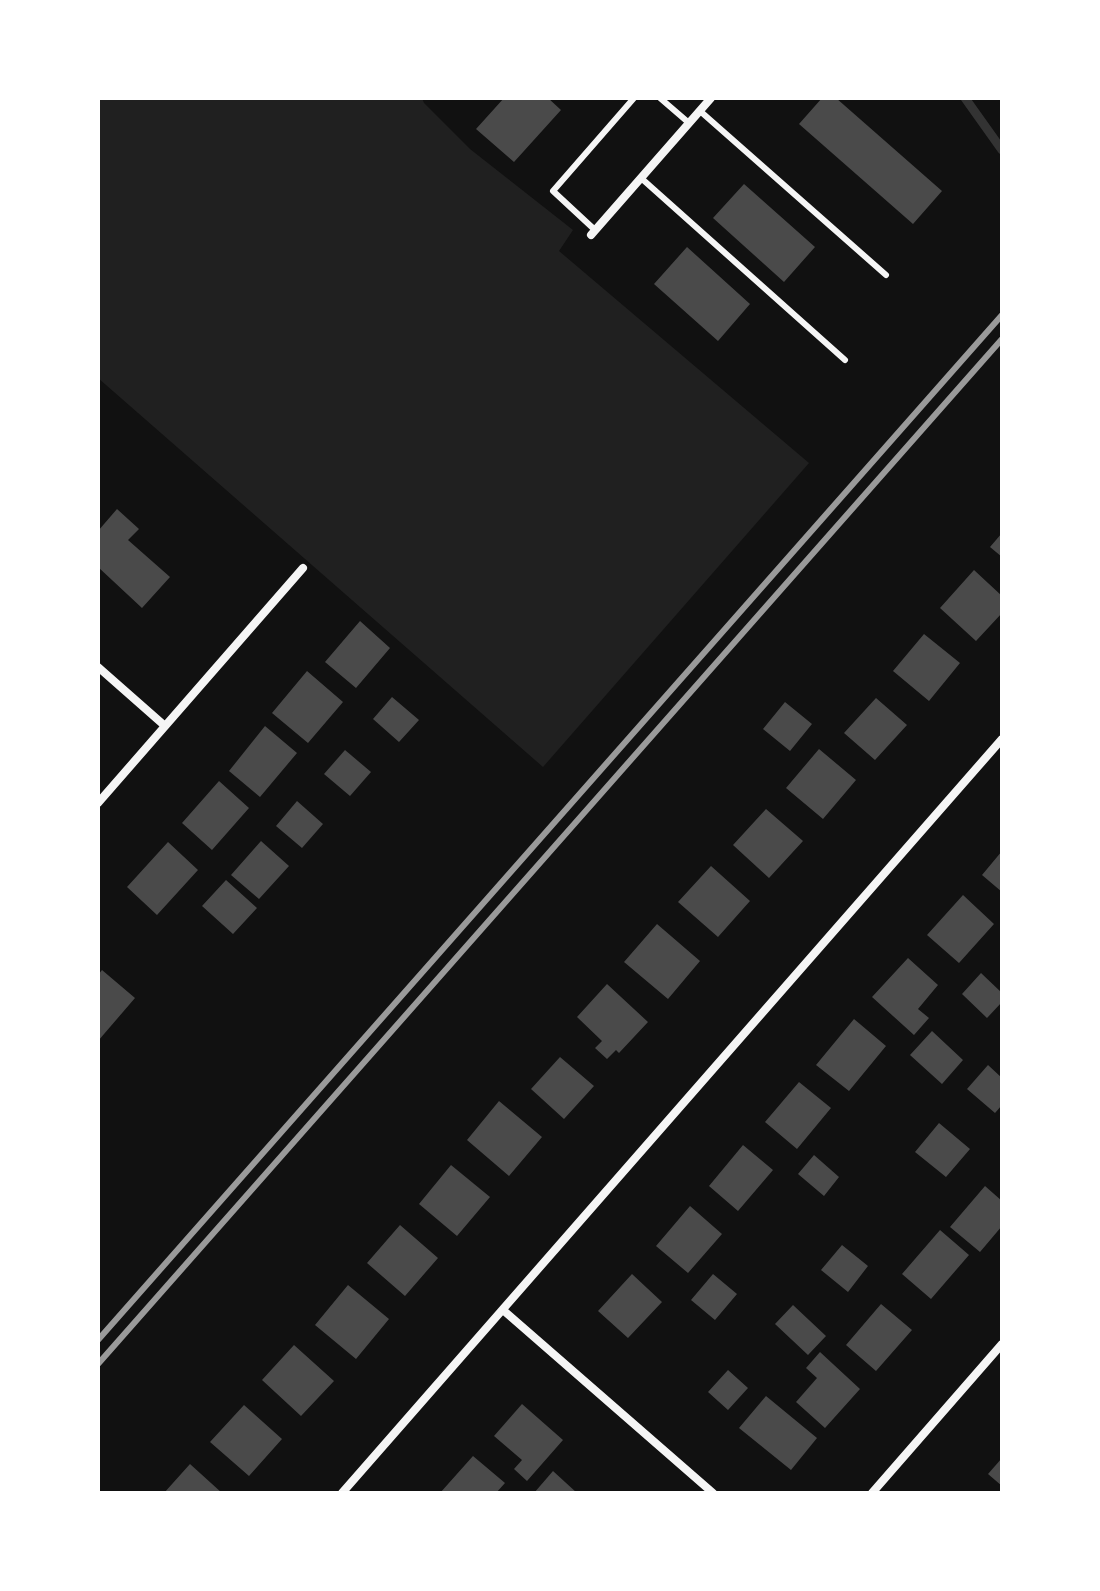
<!DOCTYPE html>
<html>
<head>
<meta charset="utf-8">
<style>
	body { margin:0 }
	#map { position:relative; width:1100px; height:1591px; overflow:hidden; background:#111; font-family:"PT Sans",sans-serif }
	canvas { display:block }
	.frame { position:absolute; inset:0; border:100px solid #fff; pointer-events:none }
</style>
</head>
<body>
<div id="map">
<canvas width="1100" height="1591"></canvas>
<div class="frame"></div>
</div>
<script>
const c = document.querySelector('canvas').getContext('2d');
c.lineJoin = 'round';
function fill(path, color) {
  c.fillStyle = color;
  c.fill(path, 'evenodd');
}
function trace(path, color, width, dash) {
  c.strokeStyle = color;
  c.lineWidth = width;
  c.lineCap = dash ? 'butt' : 'round';
  c.setLineDash(dash || []);
  c.stroke(path);
}
fill(new Path2D(`
	M 98,98 L 422,98 L 424,103 L 470,149 L 573,230 L 559,251 L 809,463 L 543,767 L 98,378 Z`), '#202020');
trace(new Path2D(`
	M 965,98 L 1002,150`), '#333', 9);
fill(new Path2D(`
	M 504,98 L 548,98 L 561,110 L 514,162 L 476,129 Z
	M 822,98 L 836,98 L 942,191 L 913,224 L 799,124 Z
	M 744,184 L 815,247 L 784,282 L 713,218 Z
	M 687,247 L 750,304 L 718,341 L 654,284 Z
	M 117,509 L 139,529 L 128,540 L 170,577 L 142,608 L 98,567 L 98,531 Z
	M 1002,533 L 1002,557 L 990,547 Z
	M 974,570 L 1002,596 L 1002,613 L 976,641 L 940,608 Z
	M 360,621 L 390,648 L 356,688 L 325,662 Z
	M 924,634 L 960,663 L 929,701 L 893,671 Z
	M 307,671 L 343,702 L 308,743 L 272,713 Z
	M 392,697 L 419,720 L 399,742 L 373,719 Z
	M 876,698 L 907,725 L 875,760 L 844,733 Z
	M 785,702 L 812,724 L 790,751 L 763,729 Z
	M 265,726 L 297,753 L 260,797 L 229,771 Z
	M 819,749 L 856,780 L 823,819 L 786,788 Z
	M 345,750 L 371,772 L 350,796 L 324,774 Z
	M 219,781 L 249,808 L 212,850 L 182,823 Z
	M 297,801 L 323,824 L 302,848 L 276,826 Z
	M 766,809 L 803,841 L 769,878 L 733,845 Z
	M 261,841 L 289,866 L 259,899 L 231,875 Z
	M 168,842 L 198,870 L 157,915 L 127,887 Z
	M 1002,851 L 1002,892 L 982,875 Z
	M 711,866 L 750,901 L 718,937 L 678,902 Z
	M 226,880 L 257,908 L 233,934 L 202,906 Z
	M 963,895 L 994,924 L 959,963 L 927,935 Z
	M 657,924 L 700,961 L 668,999 L 624,962 Z
	M 908,958 L 938,985 L 918,1009 L 929,1018 L 914,1035 L 872,997 Z
	M 102,970 L 135,998 L 98,1041 L 98,975 Z
	M 981,973 L 1002,993 L 1002,1002 L 987,1018 L 962,994 Z
	M 607,984 L 648,1022 L 619,1053 L 616,1050 L 607,1059 L 595,1048 L 602,1041 L 577,1017 Z
	M 854,1019 L 886,1046 L 849,1091 L 816,1065 Z
	M 932,1031 L 963,1060 L 942,1084 L 910,1055 Z
	M 560,1057 L 594,1086 L 564,1119 L 531,1089 Z
	M 988,1065 L 1002,1078 L 1002,1105 L 995,1113 L 967,1089 Z
	M 799,1082 L 831,1108 L 797,1149 L 765,1122 Z
	M 499,1101 L 542,1137 L 509,1176 L 467,1140 Z
	M 939,1123 L 970,1149 L 946,1177 L 915,1152 Z
	M 743,1145 L 773,1170 L 738,1211 L 709,1186 Z
	M 814,1155 L 839,1177 L 824,1196 L 798,1174 Z
	M 451,1165 L 490,1197 L 457,1236 L 419,1204 Z
	M 985,1186 L 1002,1201 L 1002,1226 L 980,1252 L 950,1227 Z
	M 690,1206 L 722,1234 L 688,1273 L 656,1246 Z
	M 400,1225 L 438,1258 L 405,1296 L 367,1263 Z
	M 940,1230 L 969,1255 L 931,1299 L 902,1274 Z
	M 842,1245 L 868,1266 L 848,1292 L 821,1270 Z
	M 632,1274 L 662,1302 L 628,1338 L 598,1311 Z
	M 713,1274 L 737,1294 L 715,1320 L 691,1300 Z
	M 348,1285 L 389,1319 L 356,1359 L 315,1325 Z
	M 881,1304 L 912,1330 L 876,1371 L 846,1345 Z
	M 793,1305 L 826,1336 L 808,1355 L 775,1324 Z
	M 294,1345 L 334,1381 L 301,1416 L 262,1380 Z
	M 820,1352 L 860,1389 L 825,1428 L 796,1402 L 817,1378 L 806,1368 Z
	M 728,1370 L 748,1388 L 728,1410 L 708,1392 Z
	M 766,1396 L 817,1438 L 791,1470 L 739,1428 Z
	M 522,1404 L 563,1440 L 527,1481 L 514,1469 L 522,1460 L 494,1436 Z
	M 244,1405 L 282,1439 L 249,1476 L 210,1442 Z
	M 473,1456 L 505,1483 L 496,1493 L 440,1493 Z
	M 1002,1458 L 1002,1486 L 988,1474 Z
	M 190,1464 L 222,1493 L 164,1493 Z
	M 553,1471 L 577,1493 L 534,1493 Z`), '#4a4a4a');
trace(new Path2D(`
	M 660,98 L 689,123
	M 700,111 L 886,275
	M 641,178 L 845,360
	M 595,230 L 553,191 L 634,98`), '#f5f5f5', 6);
trace(new Path2D(`
	M 591,235 L 711,98
	M 98,667 L 165,726
	M 98,803 L 303,568
	M 503,1310 L 713,1493
	M 342,1493 L 1002,739
	M 872,1493 L 1002,1344`), '#f5f5f5', 8);
trace(new Path2D(`
	M 98,1340 L 1002,315
	M 98,1364 L 1002,339`), '#9a9a9a', 6);
</script>
</body>
</html>
